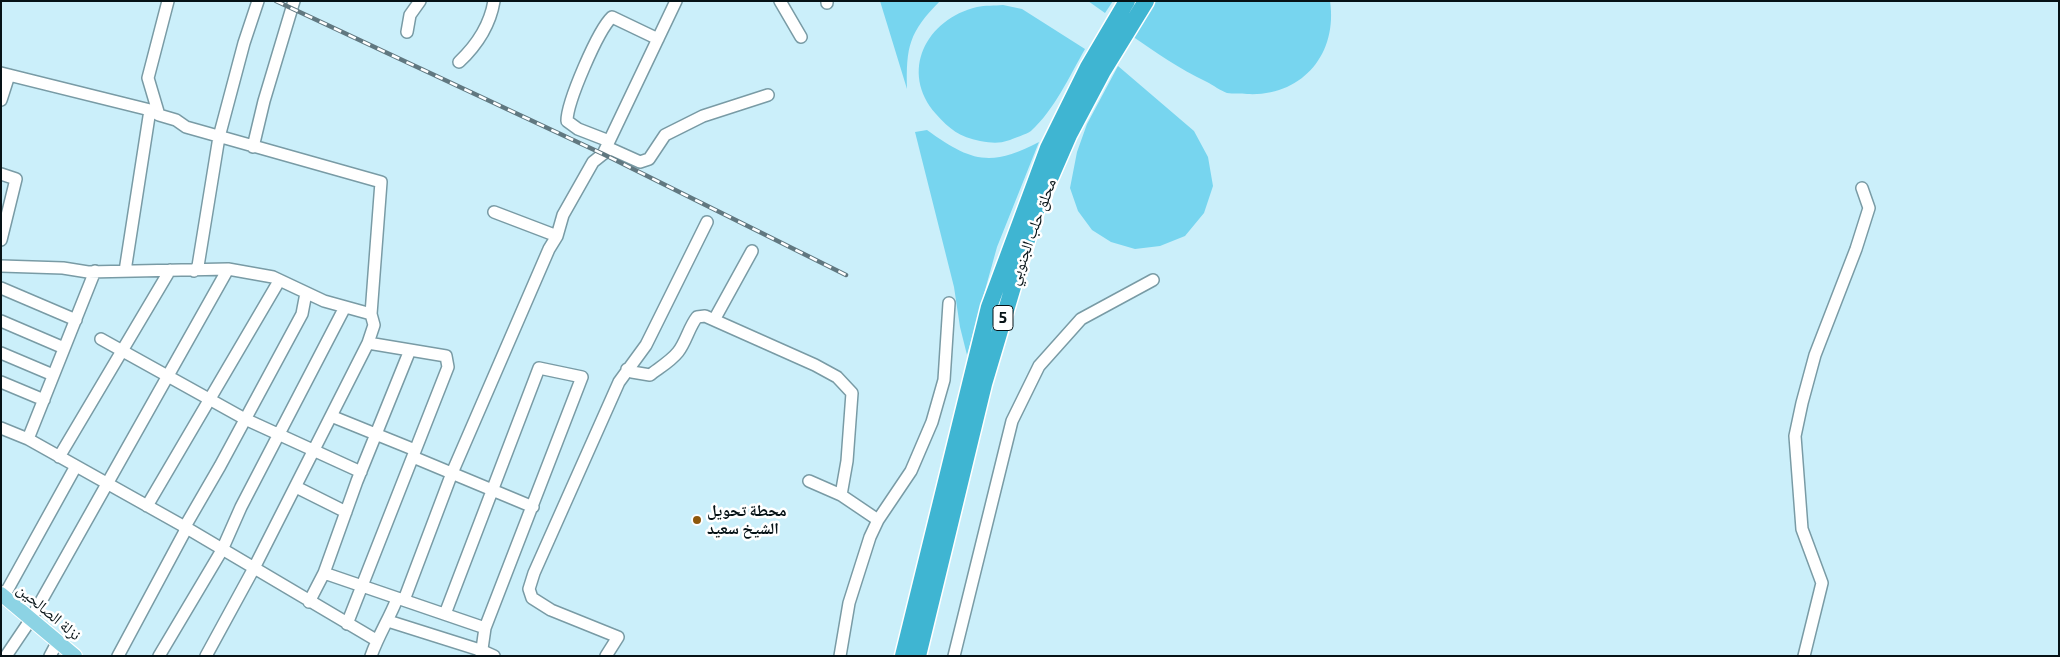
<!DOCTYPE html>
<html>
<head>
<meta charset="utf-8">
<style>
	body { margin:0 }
	#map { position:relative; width:2060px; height:657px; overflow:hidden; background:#cbeffa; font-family:"Exo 2",sans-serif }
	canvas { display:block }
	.frame { position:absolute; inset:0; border:2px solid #061216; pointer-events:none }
</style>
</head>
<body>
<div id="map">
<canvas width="2060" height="657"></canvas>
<div class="frame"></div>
</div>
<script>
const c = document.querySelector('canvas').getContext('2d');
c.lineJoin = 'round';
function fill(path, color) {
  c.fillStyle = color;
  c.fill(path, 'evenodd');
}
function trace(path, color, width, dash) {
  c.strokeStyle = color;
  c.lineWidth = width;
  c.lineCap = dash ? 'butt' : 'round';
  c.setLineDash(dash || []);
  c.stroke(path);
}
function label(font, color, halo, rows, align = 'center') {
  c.font = font + ' "Exo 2","Noto Naskh Arabic",sans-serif';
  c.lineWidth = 5;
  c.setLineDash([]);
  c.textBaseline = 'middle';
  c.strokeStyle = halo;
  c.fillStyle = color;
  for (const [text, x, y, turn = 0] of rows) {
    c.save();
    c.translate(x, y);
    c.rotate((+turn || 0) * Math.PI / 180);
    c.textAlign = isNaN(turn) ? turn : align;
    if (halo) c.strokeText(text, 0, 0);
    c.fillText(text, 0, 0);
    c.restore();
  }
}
fill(new Path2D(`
	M 880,1 L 940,1 C 909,32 906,47 907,89 Z
	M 1088,1 L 1113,1 L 1105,13 Z
	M 1156,1 L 1330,1 C 1338,55 1301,97 1247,94 C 1241,93 1233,94 1227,93 C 1221,91 1213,85 1207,82 C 1178,68 1158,54 1132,36 Z
	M 1003,5 L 1022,9 L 1085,49 C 1069,77 1055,109 1031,131 C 1025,135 1016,137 1010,140 C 997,144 993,143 980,141 C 960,137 949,129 936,114 C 899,72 926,19 977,7 C 985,5 995,6 1003,5 Z
	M 1118,66 L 1194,131 L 1208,157 L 1213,186 L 1204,213 L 1185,236 L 1160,246 L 1135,249 L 1111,242 L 1092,230 L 1078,211 L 1070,188 L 1077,152 L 1087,124 Z
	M 927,130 C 970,161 990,168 1039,142 L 997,247 L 967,355 L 960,327 L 954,287 L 915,132 Z`), '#77d5ef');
const minor = new Path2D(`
	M 780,1 L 801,37
	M 827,1 L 827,3
	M 407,32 L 410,15 L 420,1
	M 459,62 C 476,46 490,25 494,1
	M 1,73 L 150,110
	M 1,100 L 9,75
	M 159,115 L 176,120 L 186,127 L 381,182 L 371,314
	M 609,141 L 578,129 L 567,121 C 567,102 598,30 612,17 L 658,39
	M 253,147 L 264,101 L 294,1
	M 603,154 L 611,149 L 640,162 L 649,159 L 665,135 L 703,116 L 768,95
	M 1,174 L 16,179 L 1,240
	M 494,212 L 557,236
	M 1,266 L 63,268 L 88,272 L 228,269 L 273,277 L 324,301 L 371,314 L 374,325 L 368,343 L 254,568 L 206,656
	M 125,271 L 150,110 L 159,115 L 148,78 L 168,1
	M 194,271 L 198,266 L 219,137 L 244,43 L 258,1
	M 1,288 L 76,320
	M 714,320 L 752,251
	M 1,321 L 64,348
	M 101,339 L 245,419 L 361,472
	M 1,353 L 53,375
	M 627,369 L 632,372 L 650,375 C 659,368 671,361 678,352 C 686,342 689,327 697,317 L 705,316 L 815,365 L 837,377 L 852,393 L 847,461 L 841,495
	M 1,382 L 44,400
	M 331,416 L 415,450
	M 1,428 L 28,439 L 185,527 L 376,640
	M 28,439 L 95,271
	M 59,457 L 170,270
	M 413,457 L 533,507
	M 809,481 L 841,495 L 878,520
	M 296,487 L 346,512
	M 147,506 L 279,281
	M 324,573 L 485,628
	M 4,596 L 76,466
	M 404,600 L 452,473 L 549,249 L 557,236 L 563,215 L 593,162 L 603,154 L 676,1
	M 309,602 L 324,573 L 357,481 L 410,350
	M 445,614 L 539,368 L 582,377 L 485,628 L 481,656
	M 388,621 L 483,651 L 494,656
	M 347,624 L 448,367 L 446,356 L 368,343
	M 6,656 L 31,619 L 228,269
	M 50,656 L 58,641
	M 118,656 L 184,533 L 187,523 L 220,466 L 302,314 L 306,293
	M 159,656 L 222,550 L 241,507 L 345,307
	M 371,656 C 378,636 389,619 397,599
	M 606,656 L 618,637 L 551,610 L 532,598 L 529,589 L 534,573 L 619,382 L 646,345 L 707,222
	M 840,656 L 849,603 L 870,537 L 878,520 L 911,471 L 932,422 L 944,380 L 949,303
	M 954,656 L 1012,421 L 1039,366 L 1081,319 L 1153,280
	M 1804,656 L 1822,583 L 1802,529 L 1795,436 L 1802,403 L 1815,355 L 1856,249 L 1869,208 L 1862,188`);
const major = new Path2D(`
	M 1,594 L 75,656`);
const highway = new Path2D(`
	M 903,656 L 989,307 L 1048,148 L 1088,67 L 1127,1
	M 918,656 L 984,384 L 1035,213 L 1069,135 L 1103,71 L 1146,1`);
trace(minor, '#799ba5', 14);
trace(major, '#fff', 16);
trace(highway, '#fff', 19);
trace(minor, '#fff', 11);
trace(major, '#8cd3e4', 14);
trace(highway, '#3fb5d2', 16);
const rail = new Path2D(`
	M 276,1 L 603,154 L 846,275`);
trace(rail, '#617880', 4.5);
trace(rail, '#fff', 2.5, [8]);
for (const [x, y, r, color] of [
	[697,520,5,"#8e580c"]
]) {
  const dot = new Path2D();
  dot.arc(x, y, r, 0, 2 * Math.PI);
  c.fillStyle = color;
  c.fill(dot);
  trace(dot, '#fff', 2);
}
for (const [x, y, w] of [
	[1003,318,20]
]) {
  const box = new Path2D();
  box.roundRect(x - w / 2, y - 12.5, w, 25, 4);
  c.fillStyle = '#fff';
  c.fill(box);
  trace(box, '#061216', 1);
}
label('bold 15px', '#061216', null, [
	["5",1003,318]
]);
label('16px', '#061216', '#fff', [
	["محلق حلب الجنوبي",1032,232,-70],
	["نزلة الصالحين",49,612,40]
]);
label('bold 16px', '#061216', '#fff', [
	["محطة تحويل",707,511],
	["الشيخ سعيد",707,529]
], 'left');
</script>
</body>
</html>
